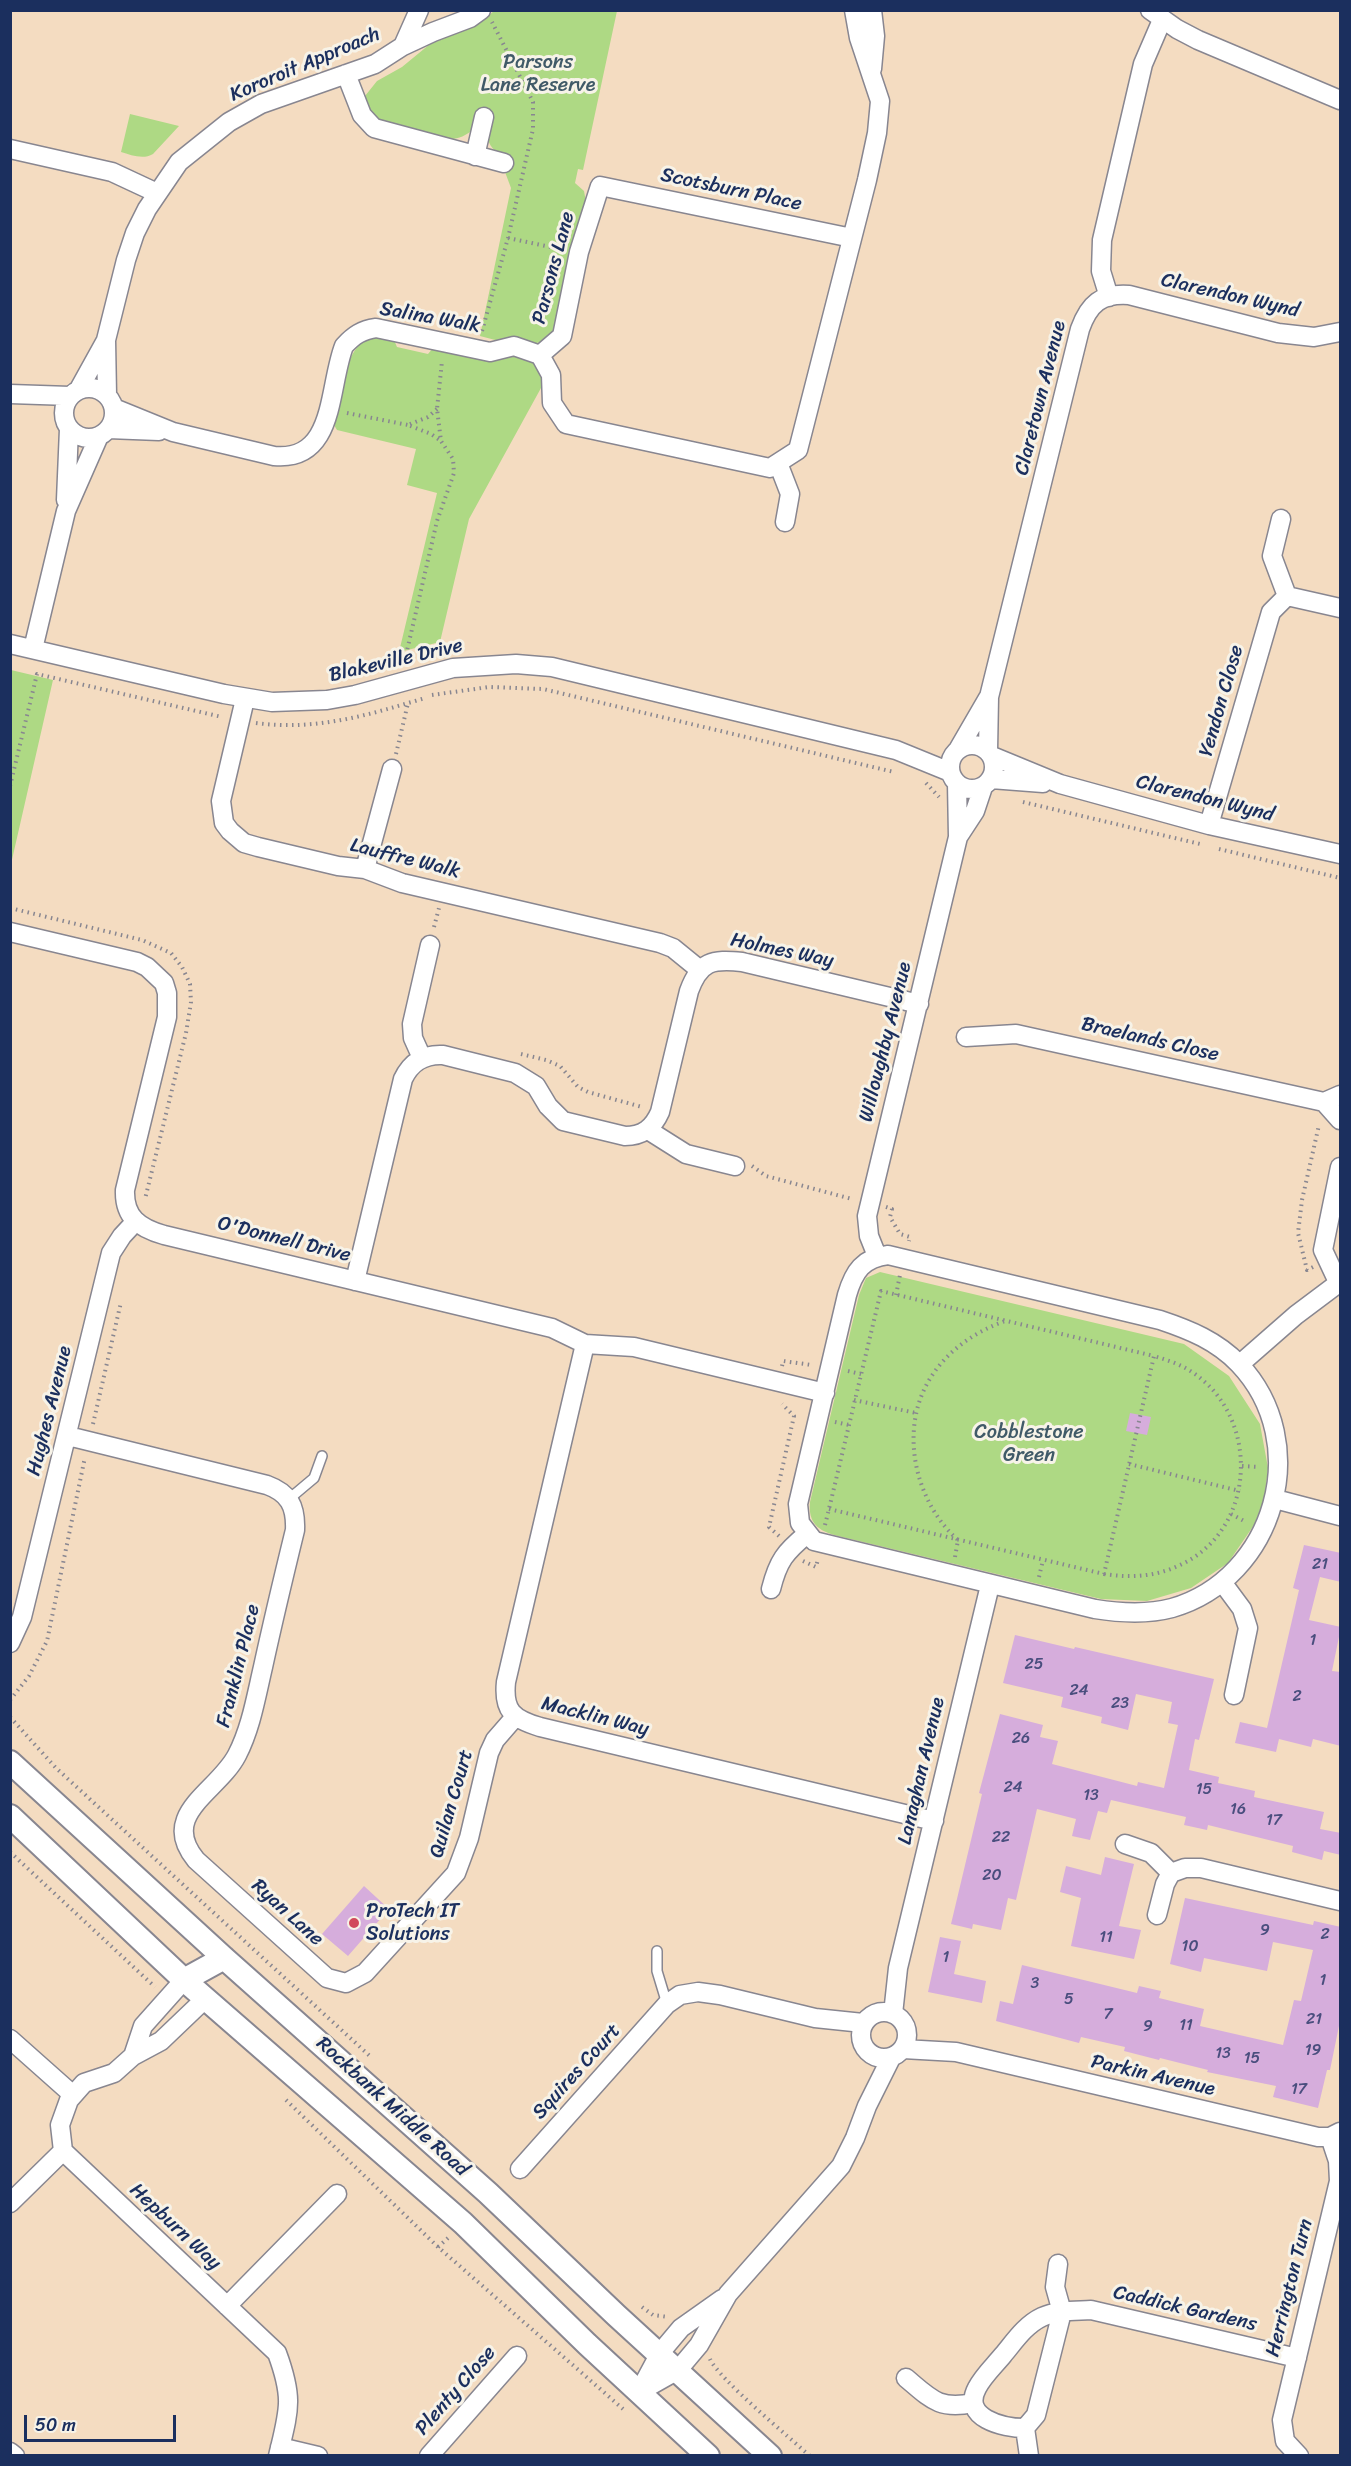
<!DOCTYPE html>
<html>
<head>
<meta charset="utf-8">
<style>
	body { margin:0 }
	#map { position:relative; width:1351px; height:2466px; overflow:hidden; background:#f4dcc1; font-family:Sriracha,sans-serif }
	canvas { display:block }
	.frame { position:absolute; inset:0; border:12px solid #1b2f5e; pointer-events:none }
	.scale { position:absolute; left:24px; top:2415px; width:152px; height:27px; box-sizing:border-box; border:3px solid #1b2f5e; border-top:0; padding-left:8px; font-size:18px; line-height:21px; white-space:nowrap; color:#1b2f5e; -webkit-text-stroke:4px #f7f3e8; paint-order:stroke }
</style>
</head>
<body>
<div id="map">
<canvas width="1351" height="2466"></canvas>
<div class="frame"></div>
<div class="scale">50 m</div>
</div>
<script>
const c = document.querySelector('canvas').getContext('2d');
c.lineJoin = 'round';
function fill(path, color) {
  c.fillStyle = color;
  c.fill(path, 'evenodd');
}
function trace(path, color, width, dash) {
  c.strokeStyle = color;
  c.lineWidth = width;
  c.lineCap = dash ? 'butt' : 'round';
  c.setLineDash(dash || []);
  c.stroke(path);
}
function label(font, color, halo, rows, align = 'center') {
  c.font = font + ' Sriracha,sans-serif';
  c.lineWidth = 6;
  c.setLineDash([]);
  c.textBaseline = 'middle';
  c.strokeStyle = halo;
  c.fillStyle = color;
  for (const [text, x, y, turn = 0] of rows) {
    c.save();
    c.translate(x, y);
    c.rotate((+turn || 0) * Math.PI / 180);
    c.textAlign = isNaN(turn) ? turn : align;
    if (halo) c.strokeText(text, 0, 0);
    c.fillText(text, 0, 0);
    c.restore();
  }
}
fill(new Path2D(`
	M 494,11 L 617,11 L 583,170 L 578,169 L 575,183 L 584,191 L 586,202 L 572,251 L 556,330 L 544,341 L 533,344 L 514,337 L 499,341 L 480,336 L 511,188 L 505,172 L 506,158 C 494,151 489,147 486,133 L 473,130 C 466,135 459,139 451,139 C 436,141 382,125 369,117 L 365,96 L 377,81 L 402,67 L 430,44 L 477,25 Z
	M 130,114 L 179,126 L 153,154 C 143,160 131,155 121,152 Z
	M 377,336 L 394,340 L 397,347 L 428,354 L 433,348 L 474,358 L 502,353 L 533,359 L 542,375 L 541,388 L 469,519 L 440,642 L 399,652 L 437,493 L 407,485 L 416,449 L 337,430 L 334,425 C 341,398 343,340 377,336 Z
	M 11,670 L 53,680 L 11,864 L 10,670 Z
	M 880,1272 L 1184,1344 L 1229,1376 L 1260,1424 L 1268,1468 L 1264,1500 L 1254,1525 L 1228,1563 L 1191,1588 L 1147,1601 L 1101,1599 L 838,1536 C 818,1531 808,1523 810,1502 L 859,1295 L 866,1278 Z`), '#aed984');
fill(new Path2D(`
	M 1130,1413 L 1151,1417 L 1147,1435 L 1126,1431 Z
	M 1304,1545 L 1341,1553 L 1341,1582 L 1320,1577 L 1309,1620 L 1341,1627 L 1332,1671 L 1341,1672 L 1341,1746 L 1313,1739 L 1311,1747 L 1279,1739 L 1276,1752 L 1235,1743 L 1240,1722 L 1267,1728 L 1299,1590 L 1293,1588 Z
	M 1015,1635 L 1074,1649 L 1075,1647 L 1214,1679 L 1199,1740 L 1195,1739 L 1189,1770 L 1219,1777 L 1218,1783 L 1255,1791 L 1254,1797 L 1324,1812 L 1320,1829 L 1341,1833 L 1341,1855 L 1324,1851 L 1322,1860 L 1292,1852 L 1293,1846 L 1208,1825 L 1207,1830 L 1184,1825 L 1186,1817 L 1111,1800 L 1107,1813 L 1098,1811 L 1090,1840 L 1072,1836 L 1076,1819 L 1037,1809 L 1016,1900 L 1008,1898 L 1001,1930 L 973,1924 L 972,1929 L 951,1924 L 982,1794 L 979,1793 L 1000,1714 L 1043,1725 L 1040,1737 L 1058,1741 L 1052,1764 L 1137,1786 L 1138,1782 L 1164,1788 L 1178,1725 L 1168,1723 L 1172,1702 L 1136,1694 L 1128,1730 L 1101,1723 L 1102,1717 L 1061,1707 L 1063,1697 L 1003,1683 Z
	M 1105,1857 L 1134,1864 L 1119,1926 L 1141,1930 L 1134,1959 L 1071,1946 L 1081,1898 L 1060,1892 L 1066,1866 L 1101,1875 Z
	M 364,1886 L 389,1909 L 348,1956 L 322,1934 Z
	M 1185,1898 L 1313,1925 L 1314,1921 L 1341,1927 L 1341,2016 L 1330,2070 L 1327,2070 L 1318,2108 L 1273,2097 L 1276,2086 L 1207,2072 L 1208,2070 L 1160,2058 L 1159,2060 L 1124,2051 L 1125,2047 L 1081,2037 L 1079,2043 L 996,2021 L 1000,2001 L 1013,2004 L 1022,1965 L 1137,1993 L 1139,1986 L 1161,1991 L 1159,1998 L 1204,2009 L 1200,2026 L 1283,2045 L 1294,2000 L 1301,2001 L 1313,1950 L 1273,1942 L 1267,1971 L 1204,1958 L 1201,1972 L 1170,1964 Z
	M 940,1937 L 961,1941 L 954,1974 L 986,1981 L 982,2003 L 928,1992 Z`), '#d6addc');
const service = new Path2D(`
	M 289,1499 L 314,1478 L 322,1456
	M 657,1951 L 657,1971 L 667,2004`);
const minor = new Path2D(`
	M 872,10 L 875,36 L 872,69
	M 1150,10 L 1177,29 L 1198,40 L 1340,100
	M 403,46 L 419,10
	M 346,74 L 362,115 L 374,128 L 504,163
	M 10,149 L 112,172 L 157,193
	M 475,156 L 484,117
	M 1109,297 L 1101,271 L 1102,240 L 1143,64 L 1162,20
	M 540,355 L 562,336 L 579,252 L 600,186 L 852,238
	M64 413a25 25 0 1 1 50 0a25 25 0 1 1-50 0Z
	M 79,389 L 105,342
	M 10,394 L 70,396
	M 107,395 L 106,340 L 126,260 L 135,233 L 147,209 L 179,162 L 229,122 L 261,104 L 375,64 L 403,46 L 433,32 L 470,18 L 481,10
	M 114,408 L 173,432 L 274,456 C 336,462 328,387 344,346 C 354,335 362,330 376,328 L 490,352 L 514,346 L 540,355 L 551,375 L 552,403 L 566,424 L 770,468 L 798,450 L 867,180 L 877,133 L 880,101 L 859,38 L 854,10
	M 108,429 L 159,431
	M 778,463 L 790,494 L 785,522
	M 66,500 L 69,429
	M 1281,519 L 1272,556 L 1287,596
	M 10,644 L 224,694 L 272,702 L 327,700 L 355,695 L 453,668 L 516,664 L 552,667 L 896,750 L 950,772
	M 33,649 L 66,511 L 99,436
	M 245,699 L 221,801 L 224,823 L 230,831 L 244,843 L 258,847 L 338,866 L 365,869 L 402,883 L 660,943 L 673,948 L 700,970
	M950 767a22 22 0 1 1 44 0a22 22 0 1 1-44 0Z
	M 959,748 L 988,698
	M 988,751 L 989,697 L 1080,329 C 1089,304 1101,293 1129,295 L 1278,333 L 1314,337 L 1340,332
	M 992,756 L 1060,784 L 1209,825 L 1340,854
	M 991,779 L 1043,783
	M 1209,825 L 1271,612 L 1287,596 L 1340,608
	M 958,837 L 975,811 L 983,787
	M 365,869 L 392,769
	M 10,932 L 137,962 L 147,967 L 164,983 L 167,993 L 167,1017 L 125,1190 C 124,1217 139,1228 164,1235 L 552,1328 L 585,1344 L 634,1347 L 825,1393
	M 966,1037 L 1016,1034 L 1324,1102 L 1340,1120
	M 422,1058 L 413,1038 L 412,1024 L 430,945
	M 1324,1102 L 1340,1095
	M 648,1130 L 686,1154 L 735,1166
	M 888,1255 L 1160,1320 C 1190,1330 1217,1341 1239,1364 C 1314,1443 1275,1578 1172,1608 C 1146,1615 1120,1613 1095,1609 L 814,1541 L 800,1523 L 798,1504 L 847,1295 C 854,1271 863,1258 888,1255 Z
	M 877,1256 L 869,1236 L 867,1216 L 958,837 L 957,783
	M 355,1281 L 403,1079 C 411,1062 424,1054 443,1055 L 515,1073 L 536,1086 L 548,1106 L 563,1121 L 625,1136 C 643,1136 653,1128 660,1112 L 689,991 C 700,961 712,959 742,962 L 919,1004
	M 1338,1282 L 1323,1250 L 1340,1167
	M 585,1344 L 506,1682 C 503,1711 513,1719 540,1727 L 934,1821
	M 1240,1364 L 1296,1315 L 1340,1282
	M 68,1436 L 267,1485 C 289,1493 296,1506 295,1530 C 284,1575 273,1621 263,1667 C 256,1697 251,1728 237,1755 C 218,1792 158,1814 196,1860 L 327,1978 L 346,1983 L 365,1973 L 456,1873 L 469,1838 L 489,1753 L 495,1740 L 515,1717
	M 1275,1499 L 1340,1516
	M 1222,1582 L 1242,1609 L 1248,1628 L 1234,1695
	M 771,1589 C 778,1561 785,1552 807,1534
	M 10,1643 L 22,1617 L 111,1253 L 122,1236 L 135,1222
	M 1125,1844 L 1151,1853 L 1171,1873
	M 1157,1915 L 1165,1884 L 1171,1873 L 1185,1868 L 1201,1868 L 1340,1901
	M 206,1998 L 161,2041 L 133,2056 L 114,2073 L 84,2083 L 69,2100 L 60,2125 L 63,2151 L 277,2353 C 294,2399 289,2410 278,2456
	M861 2035a23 23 0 1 1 46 0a23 23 0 1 1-46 0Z
	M 893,2014 L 898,1968 L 990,1585
	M 10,2039 L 73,2095
	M 903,2049 L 956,2052 L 1318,2137 L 1330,2137 L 1340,2132
	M 133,2056 L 143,2026 L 184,1980
	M 520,2169 L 667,2004 L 680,1995 L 698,1992 L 720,1995 L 815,2018 L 863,2023
	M 10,2203 L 63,2151
	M 1058,2264 L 1055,2287 L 1062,2312 L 1036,2415 L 1025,2428 C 1003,2428 961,2418 977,2388 C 983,2376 994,2366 1003,2355 C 1014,2342 1025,2325 1042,2317 C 1057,2310 1075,2311 1091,2310 L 1297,2358
	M 227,2306 L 337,2194
	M 906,2378 C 931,2399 939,2410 973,2403
	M 639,2392 L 678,2370 L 699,2345 L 728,2294 L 841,2166 L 855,2138 L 867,2106 L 891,2058
	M 639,2392 L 660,2353 L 681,2328 L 722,2299
	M 1025,2428 L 1029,2456
	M 280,2447 L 318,2456
	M 10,2452 L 15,2456
	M 429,2456 L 517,2356
	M 1299,2456 L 1285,2441 L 1282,2420 L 1339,2181 L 1338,2161 L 1330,2137`);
const tertiary = new Path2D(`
	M 10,1762 L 224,1958 L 488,2193 L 616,2315 L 770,2456
	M 10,1816 L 184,1980 L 463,2223 L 587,2344 L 708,2456
	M 184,1980 L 224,1958`);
trace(service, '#888690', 12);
trace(minor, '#888690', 21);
trace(tertiary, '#888690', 26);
trace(new Path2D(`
	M 508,238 L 560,249
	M 482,331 L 508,238 L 533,129 L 533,102 L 492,22
	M 437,409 L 428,417 L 408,425 L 431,434 L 441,441
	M 347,413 L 408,425
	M 406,655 L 437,521 L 454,473 L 453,459 L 441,441 L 437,409 L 442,361
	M 432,695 L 489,687 L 543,689 L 894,772
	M 256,723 C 317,731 368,715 425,698
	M 396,754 L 408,703
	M 926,783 L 939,797
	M 10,786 L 37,674 L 222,717
	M 1023,802 L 1200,844
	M 1219,849 L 1340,878
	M 10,908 L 142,940 L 171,953 L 182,967 L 190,984 L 191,1002 L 186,1033 L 145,1199
	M 434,927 L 439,908
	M 521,1054 L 546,1060 L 560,1066 L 578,1087 L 588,1092 L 642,1107
	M 752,1166 L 766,1176 L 852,1199
	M 886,1207 L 892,1209 L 890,1217 L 900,1234 L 910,1237 L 909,1241
	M 1313,1267 L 1307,1270 L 1298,1233 L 1302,1200 L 1319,1125
	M 896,1295 L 900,1275
	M 782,1366 L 783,1361 L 812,1365
	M 848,1371 L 861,1374
	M 854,1400 L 916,1413
	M 835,1422 L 849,1425
	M 93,1424 L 121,1302
	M 1129,1464 L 1240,1491
	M 1242,1466 L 1259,1467
	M 1231,1514 L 1246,1522
	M 825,1525 L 829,1509 L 881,1291 L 1154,1356 L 1104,1574 L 829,1509
	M 779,1536 L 769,1527 L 794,1416 L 782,1404
	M 955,1557 L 958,1540 C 916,1503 899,1433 928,1382 C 945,1352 974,1332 1005,1321
	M 803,1561 L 816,1567 L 818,1559
	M 1104,1574 C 1130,1578 1155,1577 1180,1565 C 1257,1530 1261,1417 1192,1372 C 1180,1364 1167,1360 1154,1356
	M 1039,1577 L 1043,1560
	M 10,1700 L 29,1676 L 47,1641 L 85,1457
	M 10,1717 L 56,1768 L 372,2058
	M 10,1852 L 155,1987
	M 286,2100 L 438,2247 L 623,2409
	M 438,2247 L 449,2237
	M 642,2307 L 653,2315 L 668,2317
	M 710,2359 C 718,2378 790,2438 810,2456`), '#888690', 4, [1.5, 4.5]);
trace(service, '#fff', 9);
trace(minor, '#fff', 18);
trace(tertiary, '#fff', 22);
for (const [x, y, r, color] of [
	[354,1923,6,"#d1495b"]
]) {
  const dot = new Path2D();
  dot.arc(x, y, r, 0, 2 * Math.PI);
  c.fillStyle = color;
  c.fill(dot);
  trace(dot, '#f7f3e8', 2);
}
label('16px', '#4a4e7e', null, [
	["21",1320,1565],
	["1",1313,1641],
	["25",1034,1665],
	["24",1079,1691],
	["2",1297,1697],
	["23",1120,1704],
	["26",1021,1739],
	["24",1013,1788],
	["15",1204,1790],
	["13",1091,1796],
	["16",1238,1810],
	["17",1274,1821],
	["22",1001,1838],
	["20",992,1876],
	["9",1265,1931],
	["2",1325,1935],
	["11",1106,1938],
	["10",1190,1947],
	["1",946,1958],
	["1",1323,1981],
	["3",1035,1984],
	["5",1069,2000],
	["7",1108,2015],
	["21",1314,2020],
	["11",1186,2026],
	["9",1148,2027],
	["19",1313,2051],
	["13",1223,2054],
	["15",1252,2059],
	["17",1299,2090]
]);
label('20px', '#405a68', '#f7f3e8', [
	["Parsons",538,63],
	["Lane Reserve",538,86],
	["Cobblestone",1029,1433],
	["Green",1029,1456]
]);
label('20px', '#1b2f5e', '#f7f3e8', [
	["Kororoit Approach",305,65,-23],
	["Scotsburn Place",731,190,12],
	["Parsons Lane",554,268,-75],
	["Clarendon Wynd",1230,296,13],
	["Salina Walk",430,318,10],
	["Claretown Avenue",1041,398,-76],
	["Blakeville Drive",396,661,-13],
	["Yendon Close",1222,701,-74],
	["Clarendon Wynd",1205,799,14],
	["Lauffre Walk",405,859,14],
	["Holmes Way",782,951,12],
	["Braelands Close",1150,1040,13],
	["Willoughby Avenue",886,1042,-76],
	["O'Donnell Drive",284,1240,14],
	["Hughes Avenue",50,1411,-76],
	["Franklin Place",239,1666,-76],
	["Macklin Way",595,1717,14],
	["Lanaghan Avenue",922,1771,-77],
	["Quilan Court",452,1804,-74],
	["Ryan Lane",287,1913,42],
	["Squires Court",577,2072,-48],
	["Parkin Avenue",1153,2076,13],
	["Rockbank Middle Road",392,2107,42],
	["Hepburn Way",175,2227,43],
	["Herrington Turn",1290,2288,-76],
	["Caddick Gardens",1185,2309,13],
	["Plenty Close",456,2391,-49]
]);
label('20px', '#1b2f5e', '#f7f3e8', [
	["ProTech IT",366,1912],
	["Solutions",366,1935]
], 'left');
</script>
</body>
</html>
